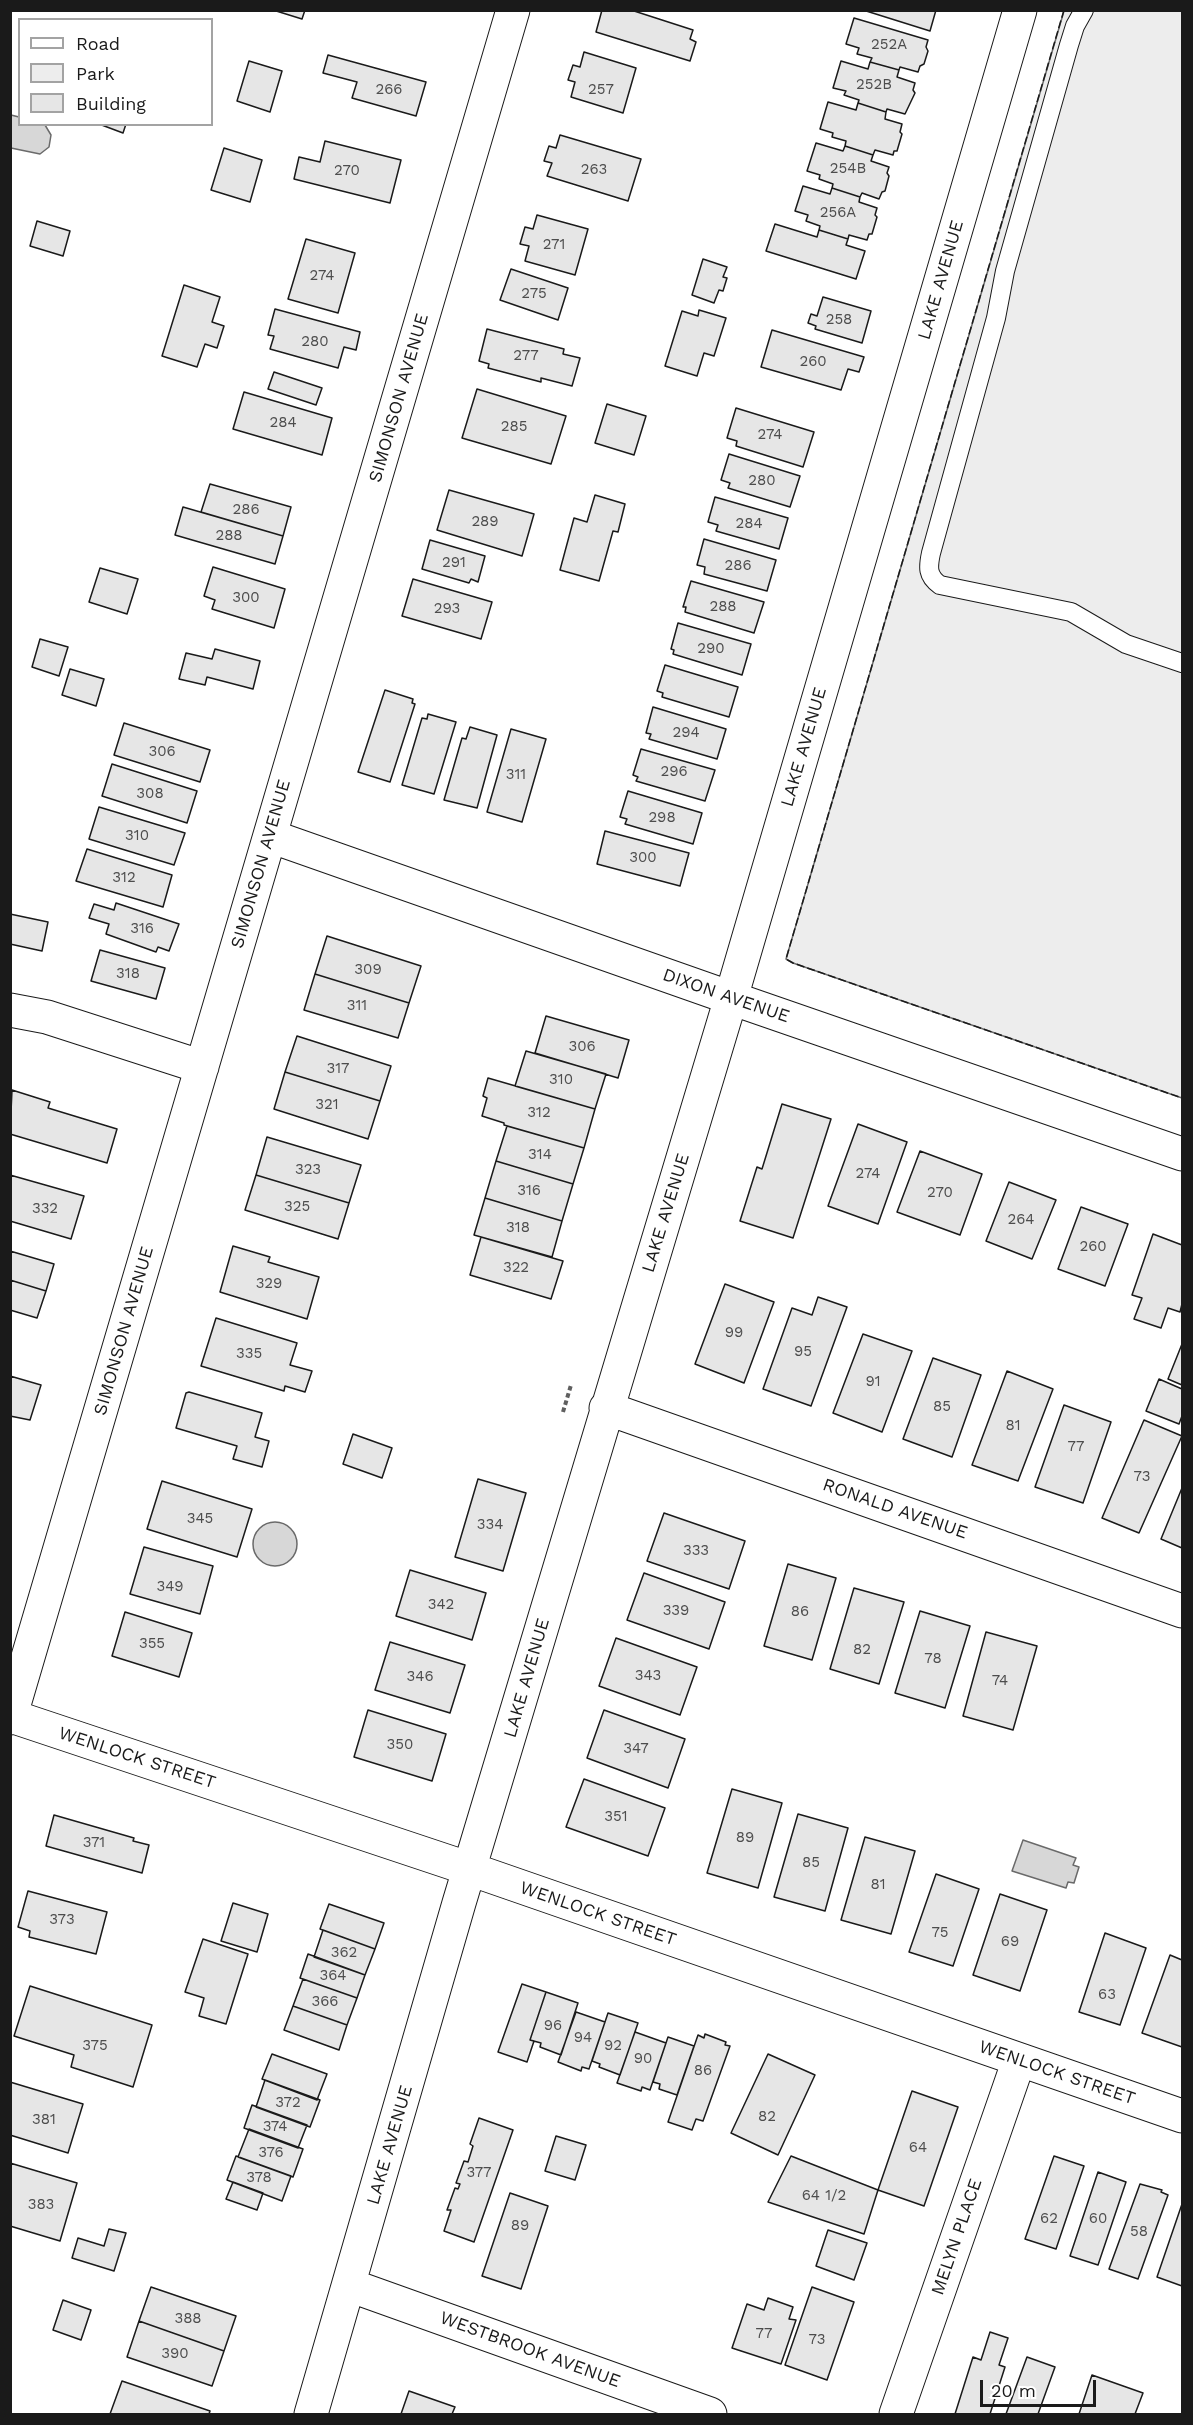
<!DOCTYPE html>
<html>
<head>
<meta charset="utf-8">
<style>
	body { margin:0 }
	#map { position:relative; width:1193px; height:2425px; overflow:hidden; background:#fff; font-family:"Work Sans",sans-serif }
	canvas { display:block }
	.frame { position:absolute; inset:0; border:12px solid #1a1a1a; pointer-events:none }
	.legend { position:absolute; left:18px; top:18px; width:195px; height:108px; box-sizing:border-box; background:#fff; border:2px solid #a3a3a3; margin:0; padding:8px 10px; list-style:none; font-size:18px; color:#1a1a1a }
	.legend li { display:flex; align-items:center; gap:12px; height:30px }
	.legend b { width:30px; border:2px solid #a3a3a3 }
	.scale { position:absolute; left:980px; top:2380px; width:116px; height:27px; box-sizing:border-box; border:3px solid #1a1a1a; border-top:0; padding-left:8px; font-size:18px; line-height:21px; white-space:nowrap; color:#1a1a1a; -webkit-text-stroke:4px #fff; paint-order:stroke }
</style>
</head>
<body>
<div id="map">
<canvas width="1193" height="2425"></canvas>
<div class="frame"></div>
<ul class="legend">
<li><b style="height:8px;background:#fff"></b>Road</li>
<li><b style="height:16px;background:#ededed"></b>Park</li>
<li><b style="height:16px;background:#e6e6e6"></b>Building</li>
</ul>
<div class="scale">20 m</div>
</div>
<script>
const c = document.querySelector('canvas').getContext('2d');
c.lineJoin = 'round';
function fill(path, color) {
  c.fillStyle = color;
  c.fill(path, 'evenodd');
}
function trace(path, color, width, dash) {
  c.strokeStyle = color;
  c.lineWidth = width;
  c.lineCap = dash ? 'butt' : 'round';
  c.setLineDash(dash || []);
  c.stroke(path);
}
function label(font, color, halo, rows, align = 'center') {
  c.font = font + ' "Work Sans",sans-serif';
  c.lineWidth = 4.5;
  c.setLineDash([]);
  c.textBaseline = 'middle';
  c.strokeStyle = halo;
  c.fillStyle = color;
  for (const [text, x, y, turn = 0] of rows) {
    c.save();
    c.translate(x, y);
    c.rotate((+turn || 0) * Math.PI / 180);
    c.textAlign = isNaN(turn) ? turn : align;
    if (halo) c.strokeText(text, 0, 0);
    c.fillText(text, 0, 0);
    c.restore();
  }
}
const green = new Path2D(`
	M 1064,11 L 1182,11 L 1182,1098 L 793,963 L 786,959 Z`);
fill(green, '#ededed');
trace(green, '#6a6a6a', 1.5);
const water = new Path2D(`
	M 11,115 L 19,117 L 20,124 L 45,125 L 51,135 L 49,147 L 40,154 L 11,148 Z
	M253 1544a22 22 0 1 1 44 0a22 22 0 1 1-44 0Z
	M 1023,1840 L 1076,1858 L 1073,1865 L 1079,1867 L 1074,1883 L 1068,1882 L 1066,1888 L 1012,1871 Z`);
fill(water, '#d7d7d7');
trace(water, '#6a6a6a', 1.5);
const building = new Path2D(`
	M 273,10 L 305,10 L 302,19 Z
	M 602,10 L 631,10 L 693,30 L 690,39 L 696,42 L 690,61 L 596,32 Z
	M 863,10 L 936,10 L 930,31 Z
	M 854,18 L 928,40 L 926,47 L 928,51 L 924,64 L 920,66 L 918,72 L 900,67 L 899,70 L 870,62 L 872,58 L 857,54 L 859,48 L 846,44 Z
	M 584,52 L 636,68 L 623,113 L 571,97 L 575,82 L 568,80 L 573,65 L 580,67 Z
	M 328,55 L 426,82 L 416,116 L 352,98 L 357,82 L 323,73 Z
	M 249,61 L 282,71 L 270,112 L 237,101 Z
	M 841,61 L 868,69 L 870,62 L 899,70 L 897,77 L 915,83 L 913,90 L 915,93 L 905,114 L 887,109 L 886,112 L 858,103 L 859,100 L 844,95 L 846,91 L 833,88 Z
	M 828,102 L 856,110 L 858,103 L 886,112 L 885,119 L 902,124 L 900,132 L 902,134 L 897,151 L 894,151 L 893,155 L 875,150 L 873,155 L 845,146 L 846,141 L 832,137 L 833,133 L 820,129 Z
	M 99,124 L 126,124 L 123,133 Z
	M 560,135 L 641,159 L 628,201 L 547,176 L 552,163 L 544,161 L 549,146 L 556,148 Z
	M 325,141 L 401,160 L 390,203 L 294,179 L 299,157 L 320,162 Z
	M 816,143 L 843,151 L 845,146 L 873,155 L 871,161 L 889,167 L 887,173 L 889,176 L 885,191 L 882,192 L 879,199 L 862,193 L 860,197 L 832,188 L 833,184 L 819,179 L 820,175 L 807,171 Z
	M 224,148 L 262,160 L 250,202 L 211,190 Z
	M 803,186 L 830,194 L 832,188 L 860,197 L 859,202 L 877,208 L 875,215 L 877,217 L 872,234 L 869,234 L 867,240 L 849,235 L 848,239 L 819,230 L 820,226 L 806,221 L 808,215 L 795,211 Z
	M 537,215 L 588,229 L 575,275 L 525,261 L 529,246 L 520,244 L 525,227 L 533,229 Z
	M 37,221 L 70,231 L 63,256 L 30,246 Z
	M 775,224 L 817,237 L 819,230 L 848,239 L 846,245 L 865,251 L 856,279 L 766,251 Z
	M 306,239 L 355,253 L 338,313 L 288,299 Z
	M 703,259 L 727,267 L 723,277 L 727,278 L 723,291 L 719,290 L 714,303 L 692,295 Z
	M 511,269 L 568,288 L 558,320 L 500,300 Z
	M 184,285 L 220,297 L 212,322 L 224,326 L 217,348 L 205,344 L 197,367 L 162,356 Z
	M 823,297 L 871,311 L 862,343 L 815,329 L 816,326 L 808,323 L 811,314 L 817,316 Z
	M 275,309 L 360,332 L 356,350 L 344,347 L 338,368 L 270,349 L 274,336 L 268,335 Z
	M 699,310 L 726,318 L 714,356 L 704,353 L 697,376 L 665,366 L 682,311 L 698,316 Z
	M 487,329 L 564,349 L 563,354 L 580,358 L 572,386 L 541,378 L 541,382 L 488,368 L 489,364 L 479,361 Z
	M 772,330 L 864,357 L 859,372 L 848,369 L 841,390 L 761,367 Z
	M 274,372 L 322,388 L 316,405 L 268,389 Z
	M 477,389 L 566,416 L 551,464 L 462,438 Z
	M 244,392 L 332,418 L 322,455 L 233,429 Z
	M 607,404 L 646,416 L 634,455 L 595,443 Z
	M 736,408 L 814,432 L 803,467 L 736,446 L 737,441 L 727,438 Z
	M 729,454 L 800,476 L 790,507 L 728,488 L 730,483 L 721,480 Z
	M 210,484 L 291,507 L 283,536 L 201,512 Z
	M 449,490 L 534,514 L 522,556 L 437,530 Z
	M 595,495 L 625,504 L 618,532 L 613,531 L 599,581 L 560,570 L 574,518 L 587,522 Z
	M 715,497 L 788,518 L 779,549 L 716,531 L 718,525 L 708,522 Z
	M 183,507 L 283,536 L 275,564 L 175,535 Z
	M 704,539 L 776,560 L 767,591 L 704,574 L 705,567 L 697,565 Z
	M 430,540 L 485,556 L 478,582 L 471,579 L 469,583 L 422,569 Z
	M 213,567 L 285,589 L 274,628 L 212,609 L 215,600 L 204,596 Z
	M 100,568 L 138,579 L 127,614 L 89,602 Z
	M 413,579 L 492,602 L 481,639 L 402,616 Z
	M 691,581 L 764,602 L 754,633 L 685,612 L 686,607 L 683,607 Z
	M 678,623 L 751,644 L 742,675 L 673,654 L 674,650 L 671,649 Z
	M 40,639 L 68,647 L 59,676 L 32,667 Z
	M 215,649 L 260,661 L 253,689 L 207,677 L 205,685 L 179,679 L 186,653 L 212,659 Z
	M 665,665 L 738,687 L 729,717 L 662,697 L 663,693 L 657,691 Z
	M 70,669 L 104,679 L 96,706 L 62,695 Z
	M 385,690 L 413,699 L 412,703 L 415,704 L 390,782 L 358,772 Z
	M 653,707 L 726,729 L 717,759 L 649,739 L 651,734 L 646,733 Z
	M 428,714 L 456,722 L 434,794 L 402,785 L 422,718 L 427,719 Z
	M 124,723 L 210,750 L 200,782 L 114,755 Z
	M 470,727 L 497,735 L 477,808 L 444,800 L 462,738 L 466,739 Z
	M 511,729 L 546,739 L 522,822 L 487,812 Z
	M 641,749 L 715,770 L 705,801 L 636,781 L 638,777 L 633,775 Z
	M 112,764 L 197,791 L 187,823 L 102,796 Z
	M 628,791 L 702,813 L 693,844 L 625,824 L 627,819 L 620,817 Z
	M 99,807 L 185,833 L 174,865 L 89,839 Z
	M 605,831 L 689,853 L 680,886 L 597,864 Z
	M 87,849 L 172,875 L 163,907 L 76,881 Z
	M 116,903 L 179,924 L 169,951 L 158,947 L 156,952 L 106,934 L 109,924 L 89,918 L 94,904 L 114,910 Z
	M 10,914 L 48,922 L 42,951 L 10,944 Z
	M 327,936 L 421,966 L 409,1003 L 315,974 Z
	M 100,950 L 165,968 L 156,999 L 91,981 Z
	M 315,974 L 409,1003 L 398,1038 L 304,1010 Z
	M 546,1016 L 629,1040 L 618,1078 L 535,1053 Z
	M 297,1036 L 391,1066 L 380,1101 L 285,1072 Z
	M 526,1051 L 606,1074 L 595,1109 L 515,1086 Z
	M 285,1072 L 380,1101 L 368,1139 L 274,1109 Z
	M 488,1078 L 595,1109 L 584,1148 L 504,1125 L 504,1123 L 482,1116 L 487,1098 L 483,1096 Z
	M 12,1090 L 50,1102 L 48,1108 L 117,1129 L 107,1163 L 10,1134 Z
	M 782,1104 L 831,1119 L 793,1238 L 740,1221 L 757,1167 L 762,1169 Z
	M 858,1124 L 907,1142 L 878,1224 L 828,1206 Z
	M 507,1126 L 584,1148 L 573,1184 L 496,1161 Z
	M 267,1137 L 361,1165 L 349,1203 L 256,1175 Z
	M 920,1151 L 982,1174 L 960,1235 L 897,1212 Z
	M 496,1161 L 573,1184 L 562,1221 L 485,1198 Z
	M 10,1175 L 84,1196 L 71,1239 L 10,1221 Z
	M 256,1175 L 349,1203 L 338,1239 L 245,1210 Z
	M 1009,1182 L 1056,1200 L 1032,1259 L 986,1241 Z
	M 485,1198 L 562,1221 L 552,1257 L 474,1235 Z
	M 1081,1207 L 1128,1224 L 1105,1286 L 1058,1269 Z
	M 1153,1234 L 1182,1245 L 1182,1304 L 1180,1312 L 1168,1308 L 1161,1328 L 1134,1319 L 1142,1298 L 1132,1295 Z
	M 481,1237 L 563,1261 L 551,1299 L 470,1275 Z
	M 233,1246 L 270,1257 L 268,1262 L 319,1277 L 307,1319 L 220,1292 Z
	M 10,1251 L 54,1264 L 46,1291 L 10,1280 Z
	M 10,1280 L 46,1291 L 37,1318 L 10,1310 Z
	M 725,1284 L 774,1302 L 744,1383 L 695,1364 Z
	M 818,1297 L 847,1307 L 811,1406 L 763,1389 L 792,1308 L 812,1315 Z
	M 216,1318 L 297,1343 L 290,1365 L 312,1371 L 305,1392 L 285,1386 L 284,1391 L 201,1366 Z
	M 863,1334 L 912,1351 L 882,1432 L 833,1413 Z
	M 1182,1344 L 1182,1385 L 1168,1379 Z
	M 933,1358 L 981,1375 L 952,1457 L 903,1439 Z
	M 1007,1371 L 1053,1389 L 1018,1481 L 972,1465 Z
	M 10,1376 L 41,1385 L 30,1420 L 10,1416 Z
	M 1159,1379 L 1182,1389 L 1182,1416 L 1179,1424 L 1146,1411 Z
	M 189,1392 L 262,1413 L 255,1437 L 269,1441 L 262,1467 L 233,1459 L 237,1446 L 176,1428 L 186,1393 Z
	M 1064,1405 L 1111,1422 L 1083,1503 L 1035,1487 Z
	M 1144,1420 L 1182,1436 L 1139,1533 L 1102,1518 Z
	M 353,1434 L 392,1448 L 382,1478 L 343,1464 Z
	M 478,1479 L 526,1493 L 503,1571 L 455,1557 Z
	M 162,1481 L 252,1509 L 237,1557 L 147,1529 Z
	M 1182,1488 L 1182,1548 L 1161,1539 Z
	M 664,1513 L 745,1541 L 729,1589 L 647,1561 Z
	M 144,1547 L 213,1566 L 200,1614 L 130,1594 Z
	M 788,1564 L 836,1578 L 812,1660 L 764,1646 Z
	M 410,1570 L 486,1593 L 472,1640 L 396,1616 Z
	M 644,1573 L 725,1602 L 709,1649 L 627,1620 Z
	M 854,1588 L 904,1602 L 879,1684 L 830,1669 Z
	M 920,1611 L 970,1626 L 945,1708 L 895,1693 Z
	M 125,1612 L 192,1633 L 179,1677 L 112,1656 Z
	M 986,1632 L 1037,1646 L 1013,1730 L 963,1716 Z
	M 616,1638 L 697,1667 L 680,1715 L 599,1686 Z
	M 390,1642 L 465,1665 L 450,1713 L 375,1690 Z
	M 368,1710 L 446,1734 L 432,1781 L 354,1757 Z
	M 604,1710 L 685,1739 L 668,1788 L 587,1758 Z
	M 584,1779 L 665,1808 L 648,1856 L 566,1827 Z
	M 732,1789 L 782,1803 L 758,1888 L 707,1873 Z
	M 798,1814 L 848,1828 L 825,1911 L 774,1897 Z
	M 54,1815 L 134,1838 L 133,1841 L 149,1845 L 142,1873 L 46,1846 Z
	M 865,1837 L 915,1851 L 891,1934 L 841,1920 Z
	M 936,1874 L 979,1889 L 953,1966 L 909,1952 Z
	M 28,1891 L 107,1912 L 96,1954 L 29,1937 L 30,1931 L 18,1927 Z
	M 1000,1894 L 1047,1910 L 1020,1991 L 973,1975 Z
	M 233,1903 L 268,1914 L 257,1952 L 221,1941 Z
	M 329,1904 L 384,1923 L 375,1949 L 320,1929 Z
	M 323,1930 L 375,1949 L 365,1975 L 314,1957 Z
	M 1105,1933 L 1146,1948 L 1120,2025 L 1079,2012 Z
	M 203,1939 L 248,1954 L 226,2024 L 199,2016 L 204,1998 L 185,1992 Z
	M 308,1954 L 365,1975 L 357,1998 L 300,1978 Z
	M 1170,1955 L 1182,1960 L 1182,2047 L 1142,2033 Z
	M 303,1979 L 357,1998 L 347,2025 L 293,2006 Z
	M 522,1984 L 546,1992 L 530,2040 L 534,2041 L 527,2062 L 498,2052 Z
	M 30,1986 L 152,2025 L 133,2087 L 71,2067 L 74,2055 L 14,2036 Z
	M 546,1992 L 578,2003 L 561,2055 L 540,2047 L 541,2043 L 530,2040 Z
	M 293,2006 L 347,2025 L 339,2050 L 284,2030 Z
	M 576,2012 L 605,2022 L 589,2069 L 582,2067 L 581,2071 L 558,2062 Z
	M 608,2013 L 638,2023 L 620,2075 L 599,2067 L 600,2064 L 592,2061 Z
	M 635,2032 L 666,2043 L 650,2090 L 642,2087 L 641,2091 L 617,2083 Z
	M 705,2034 L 726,2042 L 725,2045 L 730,2046 L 703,2121 L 696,2119 L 692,2130 L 668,2122 L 698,2035 L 704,2038 Z
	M 668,2037 L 694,2046 L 677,2095 L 659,2089 L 660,2084 L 653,2082 Z
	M 272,2054 L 327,2074 L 317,2100 L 262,2079 Z
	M 768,2054 L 815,2075 L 778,2155 L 731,2133 Z
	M 265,2080 L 320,2100 L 310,2127 L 256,2107 Z
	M 10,2082 L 83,2104 L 68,2153 L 10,2135 Z
	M 912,2091 L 958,2107 L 924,2206 L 878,2190 Z
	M 252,2105 L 307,2125 L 298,2148 L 244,2128 Z
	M 479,2118 L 513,2130 L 474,2242 L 444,2231 L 451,2210 L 447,2210 L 455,2188 L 458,2189 L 460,2184 L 456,2183 L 464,2161 L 468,2162 L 473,2146 L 470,2144 Z
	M 249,2129 L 303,2149 L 293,2177 L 238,2157 Z
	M 556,2136 L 586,2145 L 575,2180 L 545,2171 Z
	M 236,2156 L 291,2176 L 282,2201 L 227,2180 Z
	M 791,2156 L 878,2190 L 864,2234 L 768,2202 Z
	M 1054,2156 L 1084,2166 L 1056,2249 L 1025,2239 Z
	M 10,2163 L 77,2183 L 60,2241 L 10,2226 Z
	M 1098,2172 L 1126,2182 L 1098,2265 L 1070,2256 Z
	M 233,2182 L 263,2193 L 257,2210 L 226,2199 Z
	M 1140,2184 L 1162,2190 L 1161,2192 L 1168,2195 L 1138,2279 L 1109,2269 Z
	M 510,2193 L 548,2206 L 521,2289 L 482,2276 Z
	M 1182,2204 L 1182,2286 L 1157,2277 Z
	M 109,2229 L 126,2233 L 114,2271 L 72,2258 L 78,2238 L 104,2246 Z
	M 828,2230 L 867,2243 L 854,2280 L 816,2266 Z
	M 151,2287 L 236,2316 L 224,2351 L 139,2321 Z
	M 812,2287 L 854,2302 L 827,2380 L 785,2365 Z
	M 768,2298 L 793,2307 L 789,2319 L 796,2320 L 781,2364 L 732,2348 L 747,2304 L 764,2310 Z
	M 63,2300 L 91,2310 L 81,2340 L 53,2330 Z
	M 139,2321 L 224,2351 L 212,2386 L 127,2357 Z
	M 990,2332 L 1008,2338 L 999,2365 L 1005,2367 L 990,2414 L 955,2414 L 973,2357 L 981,2360 Z
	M 1027,2357 L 1055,2367 L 1038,2414 L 1006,2414 Z
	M 1092,2375 L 1143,2393 L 1135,2414 L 1079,2414 Z
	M 122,2381 L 210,2411 L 209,2414 L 110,2414 Z
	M 409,2391 L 455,2407 L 452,2414 L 401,2414 Z`);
fill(building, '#e6e6e6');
trace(building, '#1a1a1a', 1.5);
const lane = new Path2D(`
	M 1084,10 L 1075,26 L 1069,45 L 1005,271 L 996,318 L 931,553 C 928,567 927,576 940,585 L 1071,612 L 1126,644 L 1182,663`);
const street = new Path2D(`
	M 270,836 L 731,998 L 1182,1154
	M 10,1010 L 47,1017 L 202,1067
	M 606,1408 L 1182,1611
	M 11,1716 L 470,1869 L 1182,2116
	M 10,1718 L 513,10
	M 349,2285 L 710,2414
	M 311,2414 L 459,1903 L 731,998 L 1020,10
	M 896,2414 L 1019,2060`);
trace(lane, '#1a1a1a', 20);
trace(street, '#1a1a1a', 35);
trace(new Path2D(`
	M 563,1412 L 571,1385`), '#5f5f5f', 4, [4.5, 3]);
trace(lane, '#fff', 18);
trace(street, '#fff', 33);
trace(new Path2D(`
	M 1064,10 L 786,959 L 793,963 L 1182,1098`), '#1a1a1a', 1.5, [8, 3]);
label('15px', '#4d4d4d', null, [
	["252A",889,45],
	["252B",874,85],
	["266",389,90],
	["257",601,90],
	["254B",848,169],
	["263",594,170],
	["270",347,171],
	["256A",838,213],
	["271",554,245],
	["274",322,276],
	["275",534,294],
	["258",839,320],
	["280",315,342],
	["277",526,356],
	["260",813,362],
	["284",283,423],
	["285",514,427],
	["274",770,435],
	["280",762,481],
	["286",246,510],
	["289",485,522],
	["284",749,524],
	["288",229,536],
	["291",454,563],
	["286",738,566],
	["300",246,598],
	["288",723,607],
	["293",447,609],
	["290",711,649],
	["294",686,733],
	["306",162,752],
	["296",674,772],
	["311",516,775],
	["308",150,794],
	["298",662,818],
	["310",137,836],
	["300",643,858],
	["312",124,878],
	["316",142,929],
	["309",368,970],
	["318",128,974],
	["311",357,1006],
	["306",582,1047],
	["317",338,1069],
	["310",561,1080],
	["321",327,1105],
	["312",539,1113],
	["314",540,1155],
	["323",308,1170],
	["274",868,1174],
	["316",529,1191],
	["270",940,1193],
	["325",297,1207],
	["332",45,1209],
	["264",1021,1220],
	["318",518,1228],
	["260",1093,1247],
	["322",516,1268],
	["329",269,1284],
	["99",734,1333],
	["95",803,1352],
	["335",249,1354],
	["91",873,1382],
	["85",942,1407],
	["81",1013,1426],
	["77",1076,1447],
	["73",1142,1477],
	["345",200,1519],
	["334",490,1525],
	["333",696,1551],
	["349",170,1587],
	["342",441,1605],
	["339",676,1611],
	["86",800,1612],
	["355",152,1644],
	["82",862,1650],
	["78",933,1659],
	["343",648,1676],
	["346",420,1677],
	["74",1000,1681],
	["350",400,1745],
	["347",636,1749],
	["351",616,1817],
	["89",745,1838],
	["371",94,1843],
	["85",811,1863],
	["81",878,1885],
	["373",62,1920],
	["75",940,1933],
	["69",1010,1942],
	["362",344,1953],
	["364",333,1976],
	["63",1107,1995],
	["366",325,2002],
	["96",553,2026],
	["94",583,2038],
	["375",95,2046],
	["92",613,2046],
	["90",643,2059],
	["86",703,2071],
	["372",288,2103],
	["82",767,2117],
	["381",44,2120],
	["374",275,2127],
	["64",918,2148],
	["376",271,2153],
	["377",479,2173],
	["378",259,2178],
	["64 1/2",824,2196],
	["383",41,2205],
	["62",1049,2219],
	["60",1098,2219],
	["89",520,2226],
	["58",1139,2232],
	["388",188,2319],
	["77",764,2334],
	["73",817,2340],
	["390",175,2354]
]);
label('18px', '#1a1a1a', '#fff', [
	["LAKE AVENUE",941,280,-74],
	["SIMONSON AVENUE",399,398,-74],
	["LAKE AVENUE",804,747,-74],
	["SIMONSON AVENUE",261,864,-74],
	["DIXON AVENUE",726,996,19],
	["LAKE AVENUE",666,1213,-73],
	["SIMONSON AVENUE",124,1331,-74],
	["RONALD AVENUE",895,1509,19],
	["LAKE AVENUE",527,1678,-74],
	["WENLOCK STREET",137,1758,18],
	["WENLOCK STREET",598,1914,19],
	["WENLOCK STREET",1057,2073,19],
	["LAKE AVENUE",390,2145,-74],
	["MELYN PLACE",957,2237,-71],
	["WESTBROOK AVENUE",530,2350,20]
]);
</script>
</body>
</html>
